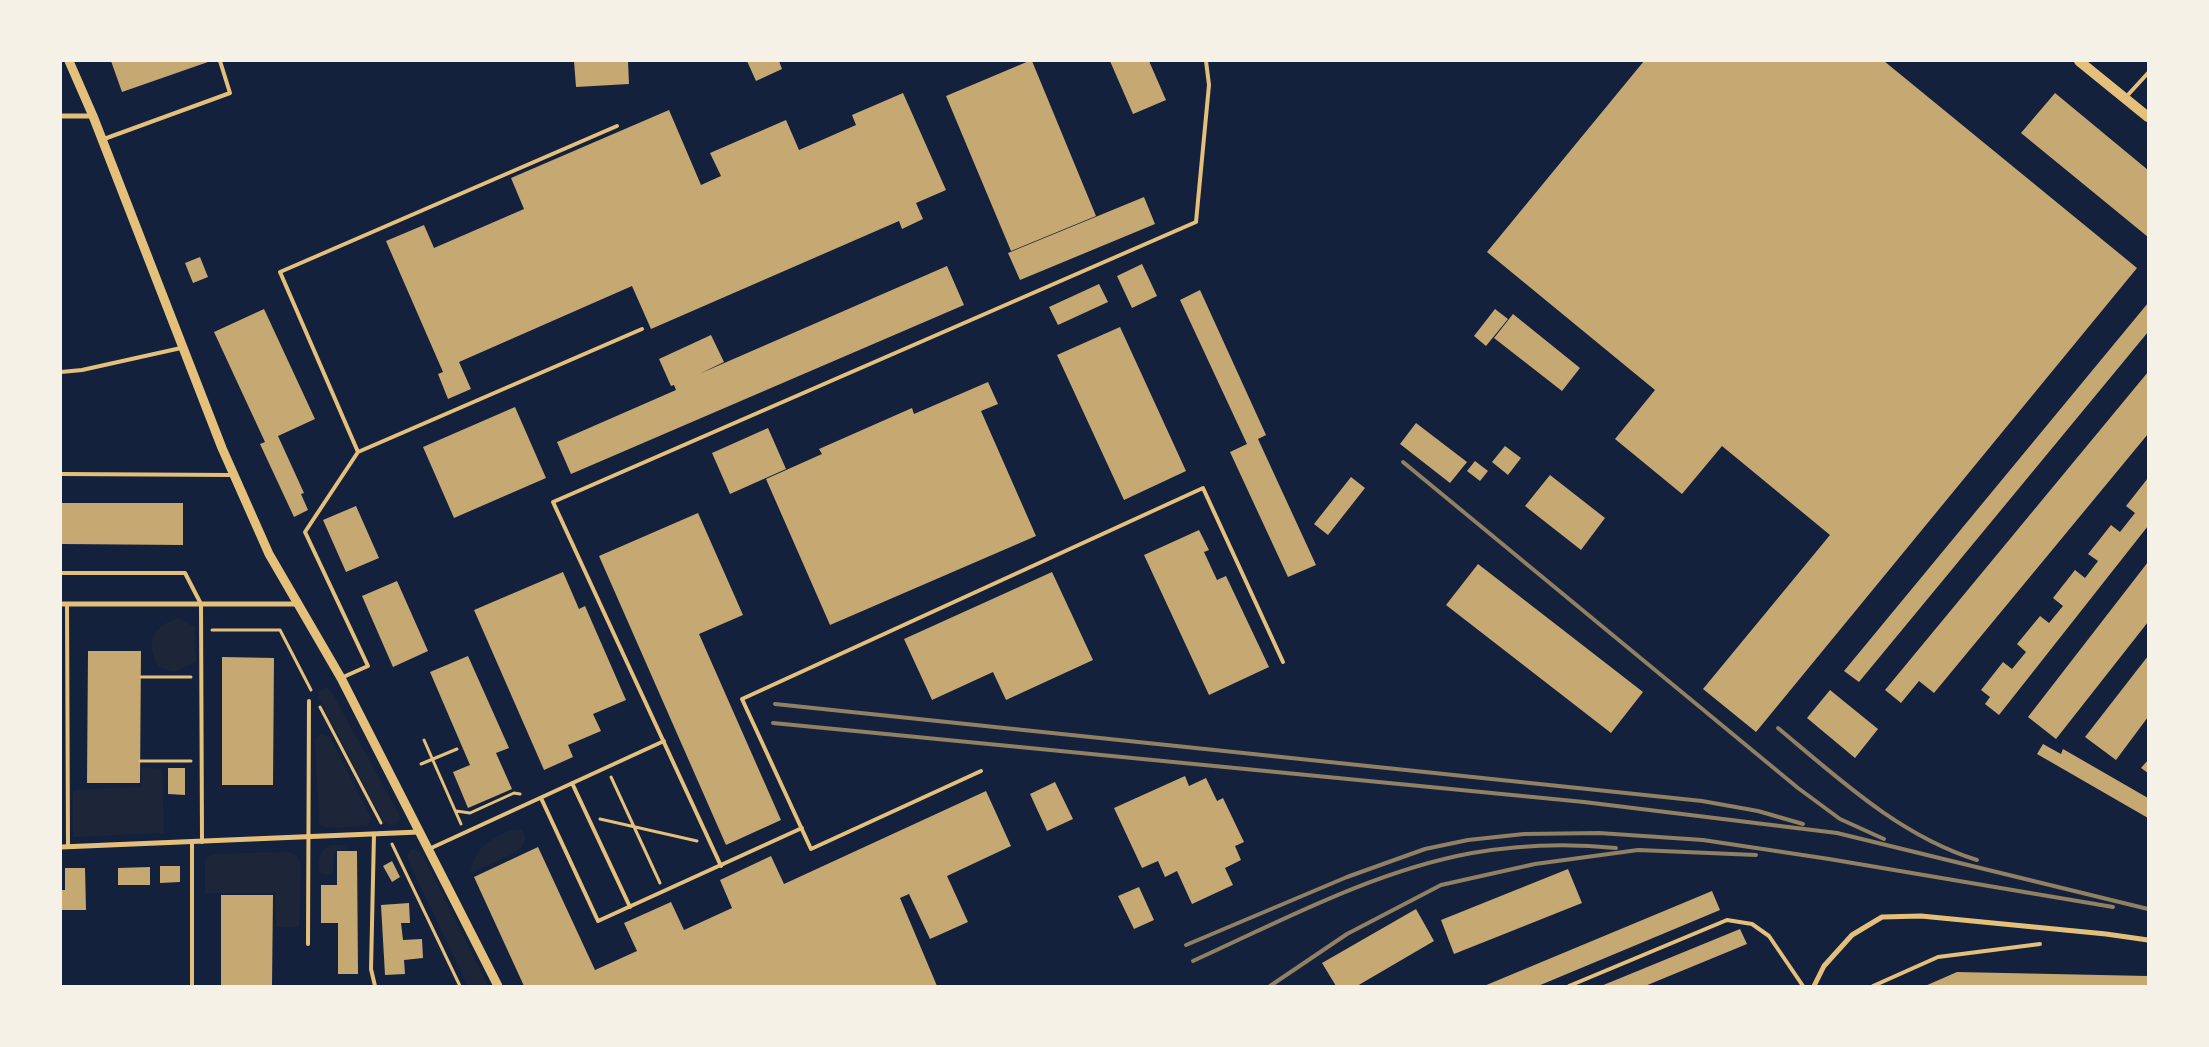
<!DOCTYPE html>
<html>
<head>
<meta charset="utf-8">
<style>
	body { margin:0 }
	#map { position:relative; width:2209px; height:1047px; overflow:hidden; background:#14213d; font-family:Roboto,sans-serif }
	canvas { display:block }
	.frame { position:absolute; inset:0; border:62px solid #f6f1e7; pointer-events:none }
</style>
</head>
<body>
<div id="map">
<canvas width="2209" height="1047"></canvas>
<div class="frame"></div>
</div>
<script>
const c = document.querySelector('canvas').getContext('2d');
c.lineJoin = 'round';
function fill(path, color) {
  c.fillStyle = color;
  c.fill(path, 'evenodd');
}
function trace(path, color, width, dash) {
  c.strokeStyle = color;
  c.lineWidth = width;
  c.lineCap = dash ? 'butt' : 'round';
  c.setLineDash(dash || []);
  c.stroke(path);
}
fill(new Path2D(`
	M 178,618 L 195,627 L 196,662 L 174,672 L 158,667 C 146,641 151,628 178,618 Z
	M 326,687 L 331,691 L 398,812 L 400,819 L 395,825 L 390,825 L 382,820 L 319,699 L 318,692 Z
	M 321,734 L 330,737 L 371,818 L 368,826 L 326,828 L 319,823 L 315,740 Z
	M 142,767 L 162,769 L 164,833 L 73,837 L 73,790 L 142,787 Z
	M 511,830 L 522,830 C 529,840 524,845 515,853 L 471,873 C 473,849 490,839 511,830 Z
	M 331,845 L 344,845 L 347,849 L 337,850 L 334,853 L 333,872 L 326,875 L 319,873 C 318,859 318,852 331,845 Z
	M 416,849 L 423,856 L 488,986 L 468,986 L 409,863 L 407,856 L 410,850 Z
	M 288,852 L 296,855 L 301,864 L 299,927 L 276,927 L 275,893 L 205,893 L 205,862 L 207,856 L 214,854 Z`), '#1d2539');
fill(new Path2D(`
	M 111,61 L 208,61 L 208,62 L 122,92 Z
	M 574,61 L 628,61 L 629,84 L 576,87 Z
	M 747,61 L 779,61 L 782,69 L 756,81 Z
	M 1029,61 L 1032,61 L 1096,216 L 1011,251 L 946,96 Z
	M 1110,61 L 1149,61 L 1166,100 L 1133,114 Z
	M 1644,61 L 1884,61 L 2137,268 L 1756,732 L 1703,689 L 1830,535 L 1722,446 L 1682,494 L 1615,439 L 1655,390 L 1487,252 Z
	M 903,93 L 946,190 L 916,203 L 923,219 L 902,229 L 899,221 L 651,329 L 632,286 L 459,362 L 471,389 L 448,399 L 438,374 L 443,372 L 386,241 L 424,225 L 434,248 L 524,209 L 511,178 L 669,110 L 701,185 L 721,176 L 710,153 L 786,120 L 799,150 L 856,125 L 852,115 Z
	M 2055,93 L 2148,170 L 2148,237 L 2021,133 Z
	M 1144,197 L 1155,224 L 1020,280 L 1008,253 Z
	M 200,257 L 208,277 L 193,283 L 185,263 Z
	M 1142,264 L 1157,296 L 1132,308 L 1117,276 Z
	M 947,266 L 964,305 L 571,474 L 557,442 L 676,390 L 674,385 L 671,386 L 659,359 L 711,335 L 724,362 L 699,374 Z
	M 1099,284 L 1108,302 L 1058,325 L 1049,307 Z
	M 1200,290 L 1266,435 L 1258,439 L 1316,565 L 1288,577 L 1230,452 L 1247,444 L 1180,300 Z
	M 2148,303 L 2148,332 L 1859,682 L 1844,671 Z
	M 264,309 L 315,419 L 278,436 L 304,493 L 301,494 L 308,510 L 294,517 L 260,444 L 265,442 L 214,332 Z
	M 1495,309 L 1508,319 L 1486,346 L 1474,336 Z
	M 1513,314 L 1580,368 L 1562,391 L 1494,338 Z
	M 1120,327 L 1186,471 L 1124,500 L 1057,355 Z
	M 2148,372 L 2148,434 L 1934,693 L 1919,681 L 1901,703 L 1885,690 Z
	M 988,382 L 998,404 L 981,411 L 1036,536 L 830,625 L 766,479 L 822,454 L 819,449 L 912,408 L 914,414 Z
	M 515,407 L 546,478 L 454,518 L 423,447 Z
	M 1416,423 L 1467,462 L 1450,483 L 1400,444 Z
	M 768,428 L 786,469 L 730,494 L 712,453 Z
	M 1505,446 L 1521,458 L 1508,475 L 1492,462 Z
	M 1475,461 L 1488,471 L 1480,481 L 1467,471 Z
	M 1550,475 L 1605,518 L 1581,550 L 1525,506 Z
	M 1351,477 L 1365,488 L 1328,535 L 1314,524 Z
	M 2148,478 L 2148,526 L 1999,715 L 1985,704 L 1990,697 L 1981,690 L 2003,662 L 2012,669 L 2026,652 L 2017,644 L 2040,616 L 2049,623 L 2063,606 L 2053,598 L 2075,570 L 2085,578 L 2098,561 L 2088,554 L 2111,525 L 2120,532 L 2135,513 L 2126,506 Z
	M 61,503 L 183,503 L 183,545 L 61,544 Z
	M 356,506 L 379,558 L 346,572 L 323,520 Z
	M 698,513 L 743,615 L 699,634 L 781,820 L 726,845 L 599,556 Z
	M 1199,530 L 1209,550 L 1204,552 L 1217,580 L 1226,576 L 1269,667 L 1209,695 L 1144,555 Z
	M 2148,562 L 2148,622 L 2056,739 L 2028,717 Z
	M 1478,564 L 1643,692 L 1611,733 L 1446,605 Z
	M 563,572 L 579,609 L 585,606 L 626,700 L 593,714 L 601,731 L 568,745 L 573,757 L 544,770 L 474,610 Z
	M 1052,572 L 1093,660 L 1006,700 L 993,672 L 932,700 L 904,639 Z
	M 397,581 L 428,651 L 393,667 L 362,596 Z
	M 88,651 L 141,651 L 140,783 L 87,783 Z
	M 468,656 L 509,748 L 496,753 L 512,789 L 468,808 L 453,772 L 470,765 L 430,672 Z
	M 2148,656 L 2148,717 L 2116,760 L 2085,737 Z
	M 222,657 L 274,658 L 273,785 L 222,785 Z
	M 1830,690 L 1878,729 L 1855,758 L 1807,718 Z
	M 2043,744 L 2061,754 L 2063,749 L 2148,798 L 2148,818 L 2037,754 Z
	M 2148,760 L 2148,773 L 2141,768 Z
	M 168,768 L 185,768 L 185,795 L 168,794 Z
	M 1185,776 L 1189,786 L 1206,778 L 1217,801 L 1223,798 L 1244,842 L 1235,846 L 1241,860 L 1225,868 L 1233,885 L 1192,904 L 1177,871 L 1165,877 L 1158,861 L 1142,868 L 1114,808 Z
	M 1055,782 L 1073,819 L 1047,831 L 1030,794 Z
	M 986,791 L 1011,846 L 947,876 L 968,922 L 930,939 L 909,894 L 900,898 L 937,986 L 524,986 L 474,877 L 538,847 L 595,970 L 637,951 L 624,923 L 671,902 L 684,930 L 732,908 L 720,880 L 771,856 L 784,884 Z
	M 337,851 L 357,851 L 358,974 L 338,974 L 338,923 L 321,923 L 321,885 L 337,885 Z
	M 392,861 L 400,877 L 392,882 L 383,866 Z
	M 160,866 L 180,866 L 180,882 L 160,883 Z
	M 150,867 L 150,885 L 118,885 L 118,868 Z
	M 65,868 L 85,868 L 86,910 L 61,910 L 61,890 L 65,890 Z
	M 1568,869 L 1582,903 L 1454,954 L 1441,920 Z
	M 1139,887 L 1154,920 L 1134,929 L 1118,896 Z
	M 1712,891 L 1720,910 L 1538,986 L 1484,986 Z
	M 221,895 L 273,895 L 272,986 L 221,986 Z
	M 409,903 L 410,923 L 401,923 L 403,940 L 422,939 L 423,958 L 404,960 L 405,974 L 385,975 L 381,905 Z
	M 1416,909 L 1434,941 L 1357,986 L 1336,986 L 1322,963 Z
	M 1740,929 L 1747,944 L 1645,986 L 1601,986 Z
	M 1957,972 L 2148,976 L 2148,986 L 1925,986 Z`), '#c6a872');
trace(new Path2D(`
	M 212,630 L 280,630 L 311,690
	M 141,677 L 191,677
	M 320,707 L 381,823
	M 424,740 L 461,824
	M 140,761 L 191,761
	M 421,764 L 457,749
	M 611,777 L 660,883
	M 456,811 L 470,813 L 514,793 L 520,794
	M 600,819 L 697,841
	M 392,844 L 460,986`), '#e5c07b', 3);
trace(new Path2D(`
	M 2126,97 L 2148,73
	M 104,139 L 230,93 L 220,61
	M 61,372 L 82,370 L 181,348
	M 358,452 L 280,272 L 617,126
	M 61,474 L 232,475
	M 61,573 L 185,573 L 201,604 L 202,842
	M 67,604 L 68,847
	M 341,678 L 368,666 L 305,532 L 358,452 L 642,329
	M 981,771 L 811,849 L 742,699 L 1203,488 L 1283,662
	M 572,783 L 630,907
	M 541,798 L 598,921 L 802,828
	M 374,834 L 371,969 L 375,986
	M 192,842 L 192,986
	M 429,849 L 664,741
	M 721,866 L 553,502 L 1196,222 L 1209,85 L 1206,61
	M 308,944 L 309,701
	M 1569,986 L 1727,920 L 1752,924 L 1769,936 L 1803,986
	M 1873,986 L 1938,957 L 2040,944`), '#e5c07b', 4);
trace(new Path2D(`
	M 61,116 L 93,116
	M 61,604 L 296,604
	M 61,847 L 419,832
	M 1814,986 L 1824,966 L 1852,935 L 1882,917 L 1921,916 L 2106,934 L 2148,940`), '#e5c07b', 5);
trace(new Path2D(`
	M 69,61 L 93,116 L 222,448 L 269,554 L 341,678 L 498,986`), '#e5c07b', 9);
trace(new Path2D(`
	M 2079,61 L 2148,117`), '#e5c07b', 10);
trace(new Path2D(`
	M 1403,462 L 1798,788 L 1840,819 L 1884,839
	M 775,704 L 1702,801 L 1758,811 L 1803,824
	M 773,723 L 1584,802 L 1837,833 L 2148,909
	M 1778,728 C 1839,779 1900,836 1977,860
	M 1186,945 L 1347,877 L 1425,849 L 1468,840 L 1524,834 L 1599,833 L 1703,840 L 1829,859 L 2113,907
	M 1193,961 C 1283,920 1374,871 1472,853 C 1518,845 1569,843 1616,848
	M 1270,986 L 1347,934 L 1441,885 L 1535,864 L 1638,850 L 1756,855`), '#918062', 4);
</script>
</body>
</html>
